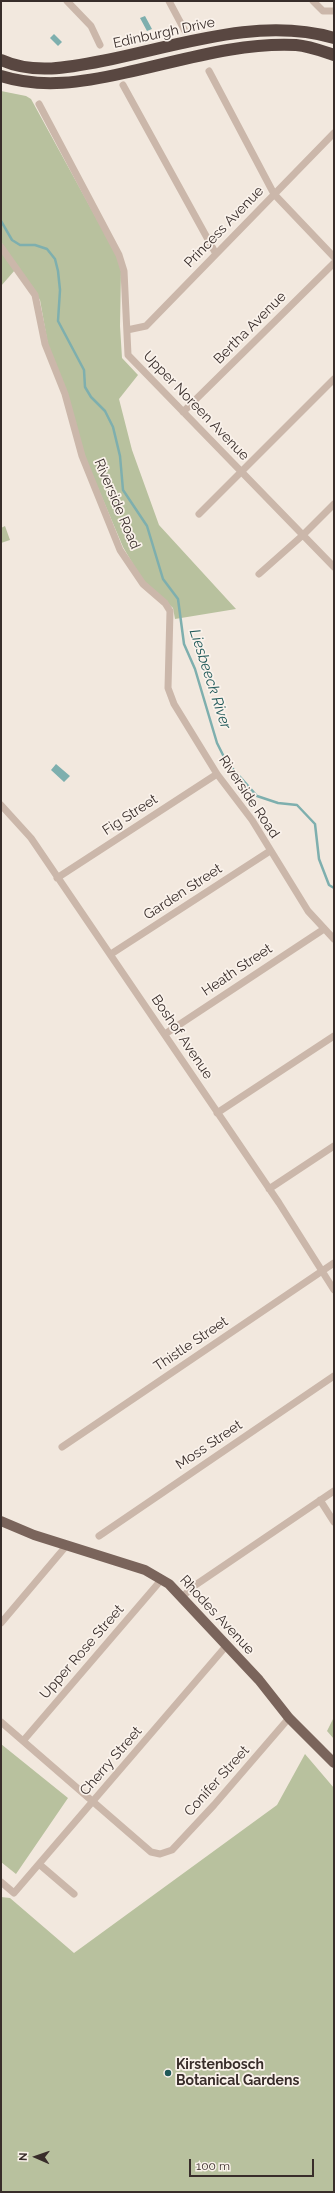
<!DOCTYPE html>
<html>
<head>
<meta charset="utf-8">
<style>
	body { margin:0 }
	#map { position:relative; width:335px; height:2193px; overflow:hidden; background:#f2e8de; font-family:Raleway,sans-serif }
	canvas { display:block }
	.frame { position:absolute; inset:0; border:2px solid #382d2a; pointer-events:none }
	.north { position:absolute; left:16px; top:2137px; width:40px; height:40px; -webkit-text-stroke:3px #faf2eb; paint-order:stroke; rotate:272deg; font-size:11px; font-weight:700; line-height:16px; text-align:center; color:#382d2a }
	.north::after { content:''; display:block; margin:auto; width:14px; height:18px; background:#382d2a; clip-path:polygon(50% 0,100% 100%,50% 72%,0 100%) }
	.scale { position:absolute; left:189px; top:2159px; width:125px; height:18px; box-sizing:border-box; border:2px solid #382d2a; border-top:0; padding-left:5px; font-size:12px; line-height:14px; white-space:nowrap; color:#382d2a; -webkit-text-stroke:3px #faf2eb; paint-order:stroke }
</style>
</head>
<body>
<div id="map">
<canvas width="335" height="2193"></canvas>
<div class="frame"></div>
<div class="north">N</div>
<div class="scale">100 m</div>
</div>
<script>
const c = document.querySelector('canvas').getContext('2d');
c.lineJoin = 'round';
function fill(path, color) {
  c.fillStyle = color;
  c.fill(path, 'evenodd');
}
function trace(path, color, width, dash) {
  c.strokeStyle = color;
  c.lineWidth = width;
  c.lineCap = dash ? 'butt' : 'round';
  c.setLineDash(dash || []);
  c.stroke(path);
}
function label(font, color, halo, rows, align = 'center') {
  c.font = font + ' Raleway,sans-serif';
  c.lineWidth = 3.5;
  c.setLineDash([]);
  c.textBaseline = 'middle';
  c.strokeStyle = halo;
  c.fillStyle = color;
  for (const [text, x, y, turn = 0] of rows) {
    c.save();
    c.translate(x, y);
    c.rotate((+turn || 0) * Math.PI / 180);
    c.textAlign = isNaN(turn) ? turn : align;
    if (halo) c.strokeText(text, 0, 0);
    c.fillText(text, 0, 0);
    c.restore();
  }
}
fill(new Path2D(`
	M 1,91 L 26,96 L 31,99 L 117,256 L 121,271 L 120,326 L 122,358 L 138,375 L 119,399 L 132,450 L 159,525 L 236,609 L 175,619 L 173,608 L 143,581 L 123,547 L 84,455 L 48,345 L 40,300 L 1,242 Z
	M 1,252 L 15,270 L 1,286 Z
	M 5,526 L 10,540 L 1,543 L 1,528 Z
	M 334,1717 L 334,1739 L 327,1731 Z
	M 1,1744 L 68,1798 L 16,1874 L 1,1862 Z
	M 305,1754 L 334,1788 L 334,2192 L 1,2192 L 1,1897 L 10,1898 L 74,1953 L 277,1805 Z`), '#b8c19e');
fill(new Path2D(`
	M 145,16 L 152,29 L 147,31 L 140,18 Z
	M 54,34 L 62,42 L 58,46 L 50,38 Z
	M 56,764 L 70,776 L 64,782 L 51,770 Z`), '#7eafae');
trace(new Path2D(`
	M 1,221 L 12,240 L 20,245 L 35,245 L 47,249 L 55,259 L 58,271 L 60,290 L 58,321 L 84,370 L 85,387 L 91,397 L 105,411 L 113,427 L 120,456 L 123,490 L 147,526 L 163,579 L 178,599 L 184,644 L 195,669 L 217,743 L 226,761 L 257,796 L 278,803 L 297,805 L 315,824 L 319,859 L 329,885 L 334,888`), '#7eafae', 2.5);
trace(new Path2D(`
	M 67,1 L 91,26 L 100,45
	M 169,1 L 185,31
	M 313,1 L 323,11 L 334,11
	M 209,71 L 274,194 L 334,257
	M 123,85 L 216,254
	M 39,104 L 119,255 L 124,271 L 128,355 L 334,567
	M 1,247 L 35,295 L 45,344 L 65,394 L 82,456 L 120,550 L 143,584 L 165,603 L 170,611 L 168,688 L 174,704 L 217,774 L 252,820 L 308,911 L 334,939
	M 127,330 L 146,326 L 334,133
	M 183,412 L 334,263
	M 199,514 L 334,379
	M 259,574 L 303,535 L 334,504
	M 1,805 L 31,838 L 279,1203 L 334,1290
	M 57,878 L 217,774
	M 111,954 L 270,851
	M 165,1034 L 324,929
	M 217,1113 L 334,1036
	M 269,1189 L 334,1146
	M 62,1447 L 334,1263
	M 320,1500 L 334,1522
	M 99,1536 L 334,1376
	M 182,1597 L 194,1586 L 334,1491
	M 1,1623 L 67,1545
	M 1,1722 L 151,1852 L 160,1854 L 172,1850 L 214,1805 L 289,1718
	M 23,1741 L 162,1579
	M 39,1864 L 74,1894
	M 1,1882 L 14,1893 L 227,1645`), '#cbb7aa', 7);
trace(new Path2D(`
	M 1,1521 L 34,1535 L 145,1570 L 169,1584 L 259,1680 L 289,1718 L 334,1763`), '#7a645b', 10);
trace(new Path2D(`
	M 1,60 C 36,76 76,66 112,59 C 183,44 262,17 334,38
	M 1,76 C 42,89 84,82 124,73 C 180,61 239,42 296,45 C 309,46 322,51 334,55`), '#594741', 12);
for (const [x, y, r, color] of [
	[168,2073,4,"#205959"]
]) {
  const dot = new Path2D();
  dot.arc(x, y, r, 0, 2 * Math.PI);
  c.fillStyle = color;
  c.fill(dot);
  trace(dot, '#faf2eb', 1.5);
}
label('14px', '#382d2a', '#faf2eb', [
	["Edinburgh Drive",164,33,-12],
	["Princess Avenue",224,227,-46],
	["Bertha Avenue",250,328,-45],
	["Upper Noreen Avenue",196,406,46],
	["Riverside Road",117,504,67],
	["Riverside Road",249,797,56],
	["Fig Street",130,815,-33],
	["Garden Street",183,892,-33],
	["Heath Street",237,970,-34],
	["Boshof Avenue",182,1037,56],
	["Thistle Street",191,1344,-34],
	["Moss Street",209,1445,-34],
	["Rhodes Avenue",217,1615,47],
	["Upper Rose Street",82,1652,-49],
	["Cherry Street",111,1761,-49],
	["Conifer Street",217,1781,-48]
]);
label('bold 14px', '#382d2a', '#faf2eb', [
	["Kirstenbosch",176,2065],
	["Botanical Gardens",176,2081]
], 'left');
label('italic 15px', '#205959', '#faf2eb', [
	["Liesbeeck River",210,679,72]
]);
</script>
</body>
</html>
